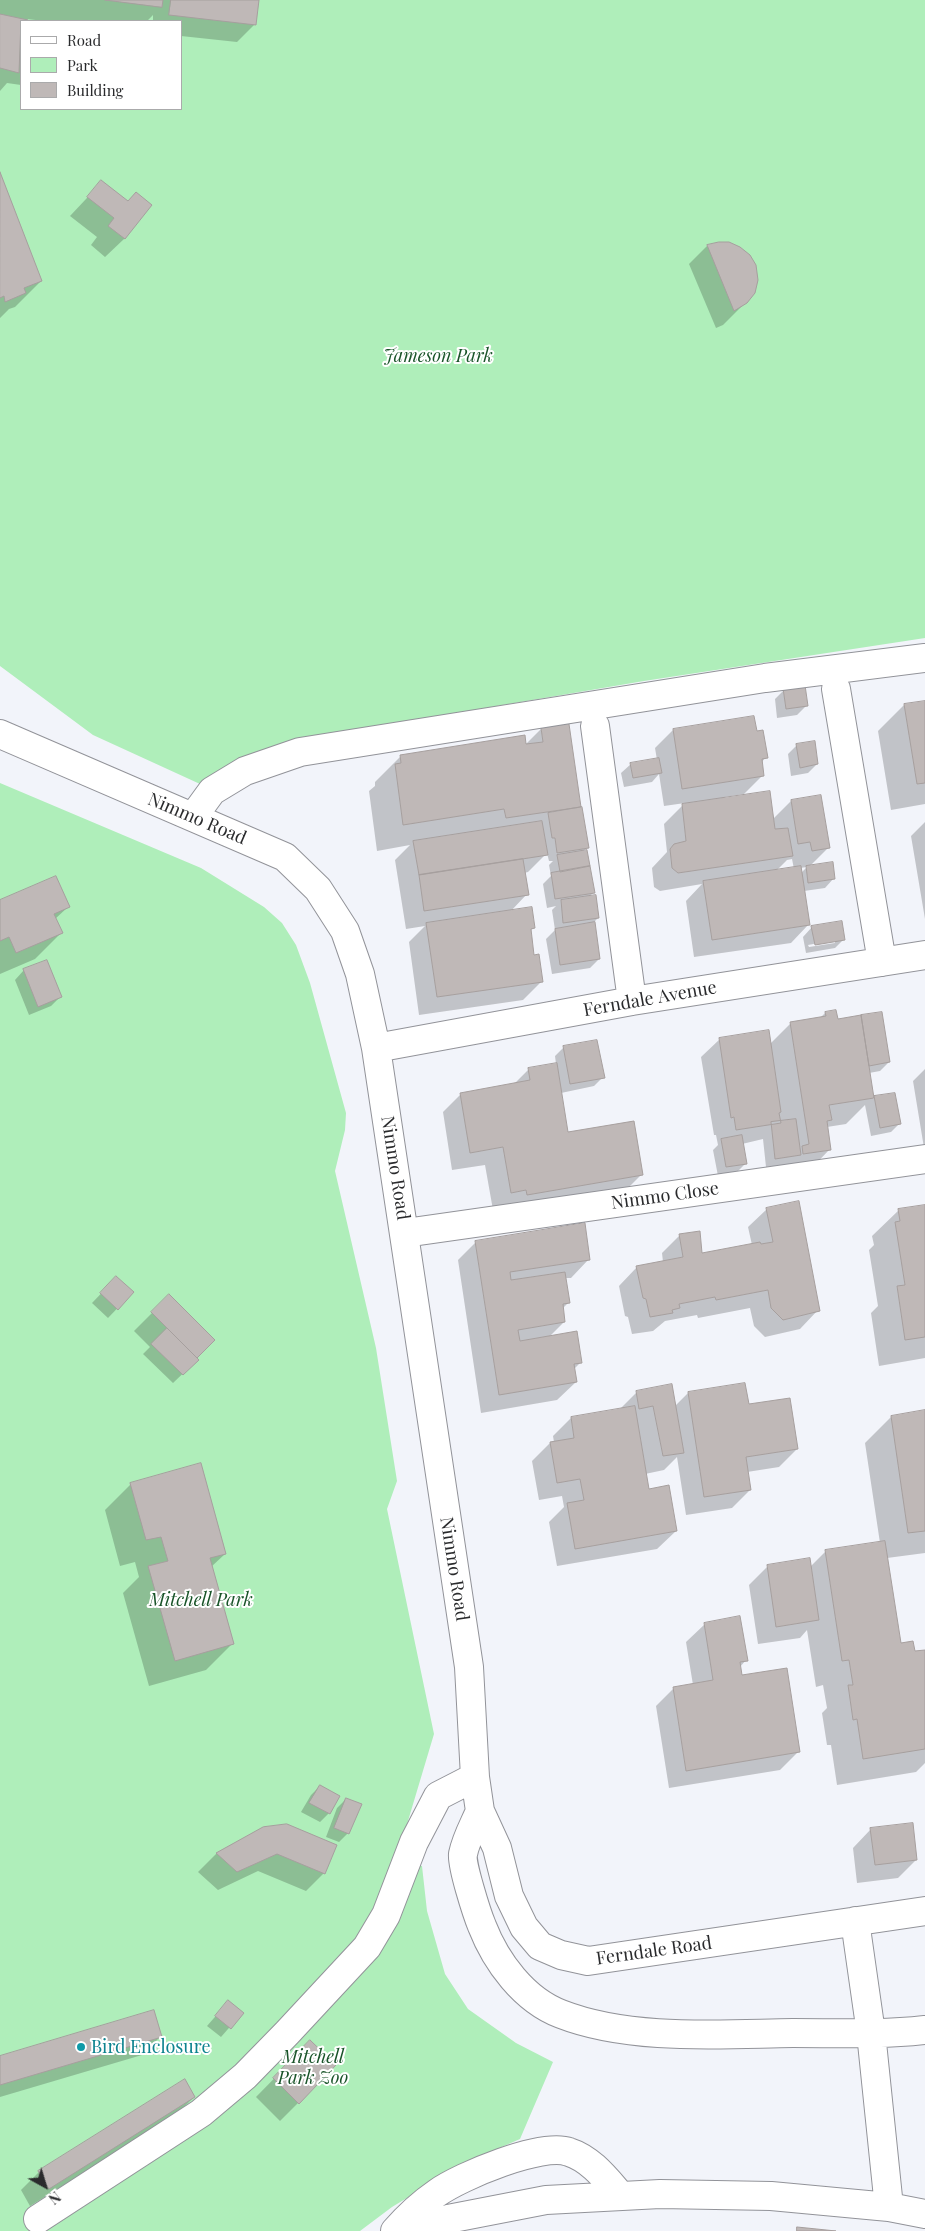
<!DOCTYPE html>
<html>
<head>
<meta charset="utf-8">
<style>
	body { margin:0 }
	#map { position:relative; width:925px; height:2231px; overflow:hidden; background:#f2f4fa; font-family:"Playfair Display",serif }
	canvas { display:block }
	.legend { position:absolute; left:20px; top:20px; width:162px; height:90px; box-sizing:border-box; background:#fff; border:1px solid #aaaaab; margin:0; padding:6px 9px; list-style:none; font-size:15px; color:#2a2b2d }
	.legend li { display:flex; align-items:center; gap:10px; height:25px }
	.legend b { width:25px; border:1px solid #aaaaab }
	.north { position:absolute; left:20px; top:2161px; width:50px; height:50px; -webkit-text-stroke:4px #fff; paint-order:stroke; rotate:141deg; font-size:14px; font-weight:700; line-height:20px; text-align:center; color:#2a2b2d }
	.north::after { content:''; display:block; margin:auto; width:18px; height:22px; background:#2a2b2d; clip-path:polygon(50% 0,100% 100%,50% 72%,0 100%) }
</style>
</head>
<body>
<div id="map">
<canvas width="925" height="2231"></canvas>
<ul class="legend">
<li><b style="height:6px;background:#fff"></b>Road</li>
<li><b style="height:14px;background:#afeeba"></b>Park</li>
<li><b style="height:14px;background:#bfb8b7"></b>Building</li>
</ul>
<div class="north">N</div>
</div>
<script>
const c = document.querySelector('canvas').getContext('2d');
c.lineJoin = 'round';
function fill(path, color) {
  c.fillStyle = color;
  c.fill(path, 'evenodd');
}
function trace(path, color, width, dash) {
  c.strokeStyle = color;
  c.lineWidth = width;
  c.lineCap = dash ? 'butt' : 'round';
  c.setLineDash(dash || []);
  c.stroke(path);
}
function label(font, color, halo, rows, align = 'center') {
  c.font = font + ' "Playfair Display",serif';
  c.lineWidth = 4;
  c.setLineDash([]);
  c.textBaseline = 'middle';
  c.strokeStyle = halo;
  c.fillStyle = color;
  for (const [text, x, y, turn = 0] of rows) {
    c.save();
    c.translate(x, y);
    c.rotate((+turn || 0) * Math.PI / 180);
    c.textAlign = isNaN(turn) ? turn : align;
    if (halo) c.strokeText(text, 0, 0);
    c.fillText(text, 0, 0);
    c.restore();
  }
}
fill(new Path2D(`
	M 0,0 L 925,0 L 925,638 L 644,681 L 309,738 L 200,784 L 93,735 L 0,666 ZM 21,21 L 181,21 L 181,109 L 21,109 Z
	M 0,783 L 201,868 L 264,907 L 282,923 L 296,945 L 310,983 L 346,1113 L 345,1130 L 335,1171 L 376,1348 L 397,1481 L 387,1509 L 434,1734 L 396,1861 L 422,1866 L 427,1911 L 445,1974 L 468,2009 L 516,2043 L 553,2062 L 520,2139 L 465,2163 L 392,2207 L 360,2231 L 0,2231 Z`), '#afeeba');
fill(new Path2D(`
	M 0,0 L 258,0 L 255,24 L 237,42 L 181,36 L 181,21 L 153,21 L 153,15 L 147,21 L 44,21 L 27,19 L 27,21 L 21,21 L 21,85 L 7,83 L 0,91 Z
	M 0,176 L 41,281 L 15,307 L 9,309 L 0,318 Z
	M 102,182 L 128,202 L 151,205 L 124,239 L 105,257 L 91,245 L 97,237 L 70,216 Z
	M 729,244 L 750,298 L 723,325 L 716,328 L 689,264 L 707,246 Z
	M 784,690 L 806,706 L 797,715 L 777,718 L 775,699 Z
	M 925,702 L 925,804 L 891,810 L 878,731 L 904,705 Z
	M 541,729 L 580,806 L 577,809 L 587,847 L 583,852 L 594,892 L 589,897 L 598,918 L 594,922 L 599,959 L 590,968 L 552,974 L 546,939 L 555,930 L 552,910 L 556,906 L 547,908 L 543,884 L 551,876 L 549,865 L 553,861 L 549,861 L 547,853 L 528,872 L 524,873 L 527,894 L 510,912 L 533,927 L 530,931 L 533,956 L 542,981 L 523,1000 L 419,1015 L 409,942 L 425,926 L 406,929 L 395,860 L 410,845 L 377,851 L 369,791 L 375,786 L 375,782 L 401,756 L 525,745 Z
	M 673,730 L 755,732 L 766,757 L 761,763 L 763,775 L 744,794 L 725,797 L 726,799 L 773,819 L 791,801 L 828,848 L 809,867 L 834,878 L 825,888 L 804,891 L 809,924 L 791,943 L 694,957 L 686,901 L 702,884 L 660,891 L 654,887 L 652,868 L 667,852 L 664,824 L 685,803 L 664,806 L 659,774 L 652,782 L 624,787 L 621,773 L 631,764 L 657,760 L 655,748 ZM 792,859 L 794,869 L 776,871 L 787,860 ZM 807,867 L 801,873 L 800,868 Z
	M 797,745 L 817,764 L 808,773 L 791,776 L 788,754 Z
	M 925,822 L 925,919 L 911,836 Z
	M 0,901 L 68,907 L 55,919 L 61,933 L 35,959 L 0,974 Z
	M 812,927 L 844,939 L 835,948 L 806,953 L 803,937 ZM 835,940 L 835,943 L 809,947 L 808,945 Z
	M 24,970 L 60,997 L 51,1006 L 29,1015 L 15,980 Z
	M 825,1013 L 837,1020 L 881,1013 L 889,1062 L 880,1071 L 869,1073 L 873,1099 L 875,1097 L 900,1123 L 891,1132 L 871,1136 L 865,1105 L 846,1124 L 827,1127 L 830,1149 L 804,1176 L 782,1167 L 782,1165 L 766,1167 L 763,1139 L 742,1144 L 746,1163 L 737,1172 L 718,1176 L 713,1150 L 718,1145 L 716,1135 L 714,1135 L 701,1057 L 720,1039 L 770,1044 L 791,1023 L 820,1018 Z
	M 564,1047 L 603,1077 L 594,1086 L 561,1093 L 567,1133 L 642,1174 L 623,1193 L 493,1210 L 485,1165 L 452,1170 L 443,1112 L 461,1094 L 514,1084 L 529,1069 L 556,1064 L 555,1056 Z
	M 925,1069 L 925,1154 L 913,1081 Z
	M 925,1206 L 925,1358 L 879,1366 L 871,1313 L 878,1306 L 869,1250 L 874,1245 L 872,1236 L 899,1210 Z
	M 767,1209 L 818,1310 L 800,1329 L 765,1337 L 754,1326 L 750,1308 L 698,1318 L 697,1315 L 665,1321 L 653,1331 L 632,1334 L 628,1317 L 625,1316 L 619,1286 L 637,1267 L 663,1262 L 662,1253 L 680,1235 L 701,1254 L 752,1245 L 748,1227 Z
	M 476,1242 L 589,1259 L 571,1278 L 565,1278 L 569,1302 L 562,1309 L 564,1322 L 549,1337 L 581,1362 L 574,1369 L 576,1382 L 557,1400 L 481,1413 L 458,1260 Z
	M 116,1278 L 132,1293 L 108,1318 L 92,1303 Z
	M 169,1296 L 197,1360 L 173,1383 L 143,1354 L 150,1347 L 134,1331 Z
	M 637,1392 L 674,1407 L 688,1393 L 748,1405 L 797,1449 L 779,1467 L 747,1472 L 750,1490 L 732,1508 L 686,1515 L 677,1457 L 664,1470 L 645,1474 L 648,1490 L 676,1531 L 657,1549 L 557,1566 L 549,1522 L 564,1507 L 562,1496 L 539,1500 L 532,1461 L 550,1443 L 554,1442 L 553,1436 L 571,1418 L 619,1410 Z
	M 925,1412 L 925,1553 L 887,1558 L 900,1644 L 914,1653 L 925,1651 L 925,1763 L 916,1772 L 837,1785 L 831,1745 L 827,1745 L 822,1713 L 827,1708 L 823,1685 L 816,1687 L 807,1630 L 800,1638 L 758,1644 L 749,1585 L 767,1567 L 810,1567 L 826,1551 L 880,1543 L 865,1443 L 891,1417 Z
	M 131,1484 L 225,1554 L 211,1567 L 232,1644 L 206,1670 L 149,1686 L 123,1593 L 139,1577 L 135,1562 L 120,1566 L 105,1510 Z
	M 705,1624 L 746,1660 L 740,1667 L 741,1677 L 798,1752 L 780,1770 L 669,1788 L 656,1706 L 674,1688 L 693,1685 L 686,1642 Z
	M 320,1786 L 329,1813 L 320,1822 L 301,1812 L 311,1795 Z
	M 346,1799 L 348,1833 L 339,1842 L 326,1837 L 337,1808 Z
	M 264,1829 L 324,1873 L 306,1891 L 258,1871 L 218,1890 L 198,1872 L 216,1854 Z
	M 871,1829 L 916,1860 L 898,1878 L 857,1883 L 853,1848 Z
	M 228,2002 L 242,2013 L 221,2037 L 207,2026 Z
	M 161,2036 L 142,2055 L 0,2097 L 0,2058 Z
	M 310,2042 L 298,2103 L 280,2121 L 256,2097 Z
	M 194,2097 L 176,2115 L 30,2206 L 21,2190 L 39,2172 Z`), '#0003');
const building = new Path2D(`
	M 105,0 L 163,0 L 162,7 Z
	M 171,0 L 259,0 L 256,25 L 169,15 Z
	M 0,14 L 28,20 L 21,21 L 19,73 L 0,68 Z
	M 0,172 L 42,281 L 24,288 L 26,293 L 5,302 L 4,296 L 0,298 Z
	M 101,180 L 128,201 L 136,192 L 152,205 L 125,239 L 108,226 L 114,218 L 87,197 Z
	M 719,242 L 729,242 L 740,247 L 750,255 L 756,265 L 758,280 L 755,293 L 747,303 L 734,311 L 707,245 Z
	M 805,685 L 808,706 L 786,709 L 783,688 Z
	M 925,701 L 925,783 L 917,784 L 904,704 Z
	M 754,716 L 757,731 L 763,730 L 768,758 L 762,759 L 764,776 L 682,789 L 673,729 Z
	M 569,724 L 581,807 L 506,818 L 504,809 L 403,825 L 395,764 L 401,763 L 400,755 L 525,735 L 526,744 L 543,742 L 541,728 Z
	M 815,741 L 818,764 L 800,768 L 796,744 Z
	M 659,758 L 662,773 L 633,778 L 630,763 Z
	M 770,791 L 775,829 L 788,828 L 793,856 L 678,873 L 672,868 L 670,849 L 674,844 L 686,841 L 682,804 Z
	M 821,795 L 830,848 L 812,851 L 810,842 L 798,844 L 791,800 Z
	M 582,807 L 589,848 L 557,853 L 555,838 L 552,838 L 548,813 Z
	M 542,821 L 548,855 L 419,875 L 413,841 Z
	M 587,850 L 590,866 L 560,872 L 557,855 Z
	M 523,859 L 529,895 L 424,911 L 419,875 Z
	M 833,862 L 835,879 L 808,883 L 806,866 Z
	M 590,866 L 595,893 L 555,899 L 551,873 Z
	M 801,866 L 810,925 L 712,940 L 703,881 Z
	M 56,876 L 70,907 L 54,914 L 63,933 L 16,953 L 9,937 L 0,941 L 0,900 Z
	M 596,895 L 599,918 L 563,923 L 561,900 Z
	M 532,907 L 535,928 L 531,929 L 534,955 L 539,954 L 543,982 L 437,997 L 426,923 Z
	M 842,921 L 845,940 L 815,945 L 811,926 Z
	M 595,922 L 600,959 L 560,965 L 555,929 Z
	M 47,960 L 62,997 L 38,1007 L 23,969 Z
	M 836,1010 L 838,1019 L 861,1015 L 874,1098 L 829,1105 L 832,1120 L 827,1121 L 831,1150 L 803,1154 L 802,1146 L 809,1144 L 790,1022 L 826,1016 L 825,1012 Z
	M 882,1012 L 890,1062 L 869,1066 L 861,1015 Z
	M 769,1030 L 781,1112 L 779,1113 L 781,1123 L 736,1130 L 734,1117 L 731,1118 L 719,1038 Z
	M 597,1040 L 605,1078 L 570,1084 L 563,1046 Z
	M 557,1063 L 568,1132 L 634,1121 L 643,1175 L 527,1195 L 526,1190 L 511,1193 L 503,1147 L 470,1153 L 460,1093 L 530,1080 L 528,1068 Z
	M 895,1093 L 901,1124 L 880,1128 L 874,1096 Z
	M 796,1119 L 801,1155 L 775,1159 L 771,1122 Z
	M 742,1135 L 747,1164 L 726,1167 L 721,1139 Z
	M 799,1201 L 820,1311 L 783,1320 L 771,1308 L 768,1290 L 716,1300 L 715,1297 L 679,1304 L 680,1308 L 672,1310 L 673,1313 L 650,1317 L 646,1299 L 643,1298 L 636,1266 L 683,1257 L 679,1234 L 700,1231 L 702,1253 L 760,1242 L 761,1244 L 773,1242 L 766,1208 Z
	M 925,1205 L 925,1337 L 905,1340 L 897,1286 L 905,1285 L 895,1222 L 900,1221 L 898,1209 Z
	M 585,1223 L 590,1260 L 510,1272 L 511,1280 L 565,1272 L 570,1303 L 563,1304 L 565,1322 L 518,1330 L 520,1341 L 577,1331 L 582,1363 L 574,1364 L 577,1382 L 499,1395 L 475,1241 Z
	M 116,1276 L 134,1292 L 118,1310 L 100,1293 Z
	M 169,1294 L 215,1340 L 197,1358 L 151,1312 Z
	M 167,1328 L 199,1360 L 183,1375 L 151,1344 Z
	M 745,1383 L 749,1404 L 790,1398 L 798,1449 L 746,1457 L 751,1490 L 704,1497 L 688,1392 Z
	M 672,1384 L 684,1453 L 663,1456 L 653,1406 L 639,1409 L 636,1391 Z
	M 635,1406 L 649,1489 L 669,1485 L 677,1531 L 575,1549 L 567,1503 L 584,1500 L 580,1479 L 557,1483 L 550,1442 L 574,1438 L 571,1417 Z
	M 925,1410 L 925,1531 L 908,1533 L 891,1416 Z
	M 201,1463 L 226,1554 L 210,1558 L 234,1644 L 175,1661 L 148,1566 L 168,1561 L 161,1537 L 146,1540 L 130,1483 Z
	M 885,1541 L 901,1643 L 913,1641 L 915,1651 L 925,1650 L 925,1749 L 863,1759 L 857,1719 L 853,1720 L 848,1685 L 853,1685 L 849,1660 L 842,1661 L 825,1550 Z
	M 810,1558 L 819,1620 L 776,1627 L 767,1565 Z
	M 740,1616 L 748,1661 L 740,1662 L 742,1675 L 787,1668 L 800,1752 L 686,1771 L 673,1687 L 713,1680 L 704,1623 Z
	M 320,1785 L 340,1796 L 330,1814 L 309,1803 Z
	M 346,1798 L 362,1804 L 349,1834 L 334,1828 Z
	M 913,1823 L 917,1860 L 875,1865 L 870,1828 Z
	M 287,1824 L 337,1845 L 325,1874 L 277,1854 L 237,1872 L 216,1853 L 263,1827 Z
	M 228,2000 L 244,2013 L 231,2029 L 215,2016 Z
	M 154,2010 L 162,2037 L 0,2085 L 0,2056 Z
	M 310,2040 L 336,2065 L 299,2104 L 273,2078 Z
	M 185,2079 L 195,2097 L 49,2189 L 38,2171 Z
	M 797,2227 L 836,2231 L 797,2231 Z`);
fill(building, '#bfb8b7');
trace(building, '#a69f9e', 1);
const minor = new Path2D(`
	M 836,689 L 882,962
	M 595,726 L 632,1001
	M 0,734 L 285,857 L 318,889 L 345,931 L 360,974 L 376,1048 L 469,1667 L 475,1777 L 480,1811 L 497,1848 L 509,1896 L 524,1927 L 540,1946 L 561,1955 L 588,1961 L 925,1911
	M 193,817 L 212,791 L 245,771 L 300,752 L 765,678 L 925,658
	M 376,1048 L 632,1001 L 925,955
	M 405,1233 L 925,1159
	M 480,1811 C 474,1825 466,1839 463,1854 C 461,1864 477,1914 482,1926 C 496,1962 524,2000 561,2014 C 630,2041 720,2034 793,2033 C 837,2033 881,2035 925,2030
	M 855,1921 L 871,2033 L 889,2207
	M 38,2219 L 201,2113 L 245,2076 L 287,2033 L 367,1947 L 386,1915 L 414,1842 L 438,1796 L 475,1777
	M 395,2231 C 408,2216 421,2204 437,2193 C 461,2176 542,2142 569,2152 C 591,2159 606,2179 621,2196
	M 421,2231 L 448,2219 L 546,2200 L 660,2194 L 771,2196 L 889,2207 L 925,2214`);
trace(minor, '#929399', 30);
trace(minor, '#fff', 28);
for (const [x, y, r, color] of [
	[81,2047,5,"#0f9aa8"]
]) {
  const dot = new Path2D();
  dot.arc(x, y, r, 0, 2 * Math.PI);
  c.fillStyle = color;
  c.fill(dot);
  trace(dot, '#fff', 2);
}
label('italic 18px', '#195429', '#fff', [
	["Jameson Park",438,356],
	["Mitchell Park",201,1600],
	["Mitchell",313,2057],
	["Park Zoo",313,2078]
]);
label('18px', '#2a2b2d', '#fff', [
	["Nimmo Road",197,819,23],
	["Ferndale Avenue",650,999,-10],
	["Nimmo Road",395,1168,81],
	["Nimmo Close",665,1196,-8],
	["Nimmo Road",454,1569,81],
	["Ferndale Road",654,1951,-8]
]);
label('18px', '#0d838f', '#fff', [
	["Bird Enclosure",91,2047]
], 'left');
</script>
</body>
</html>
